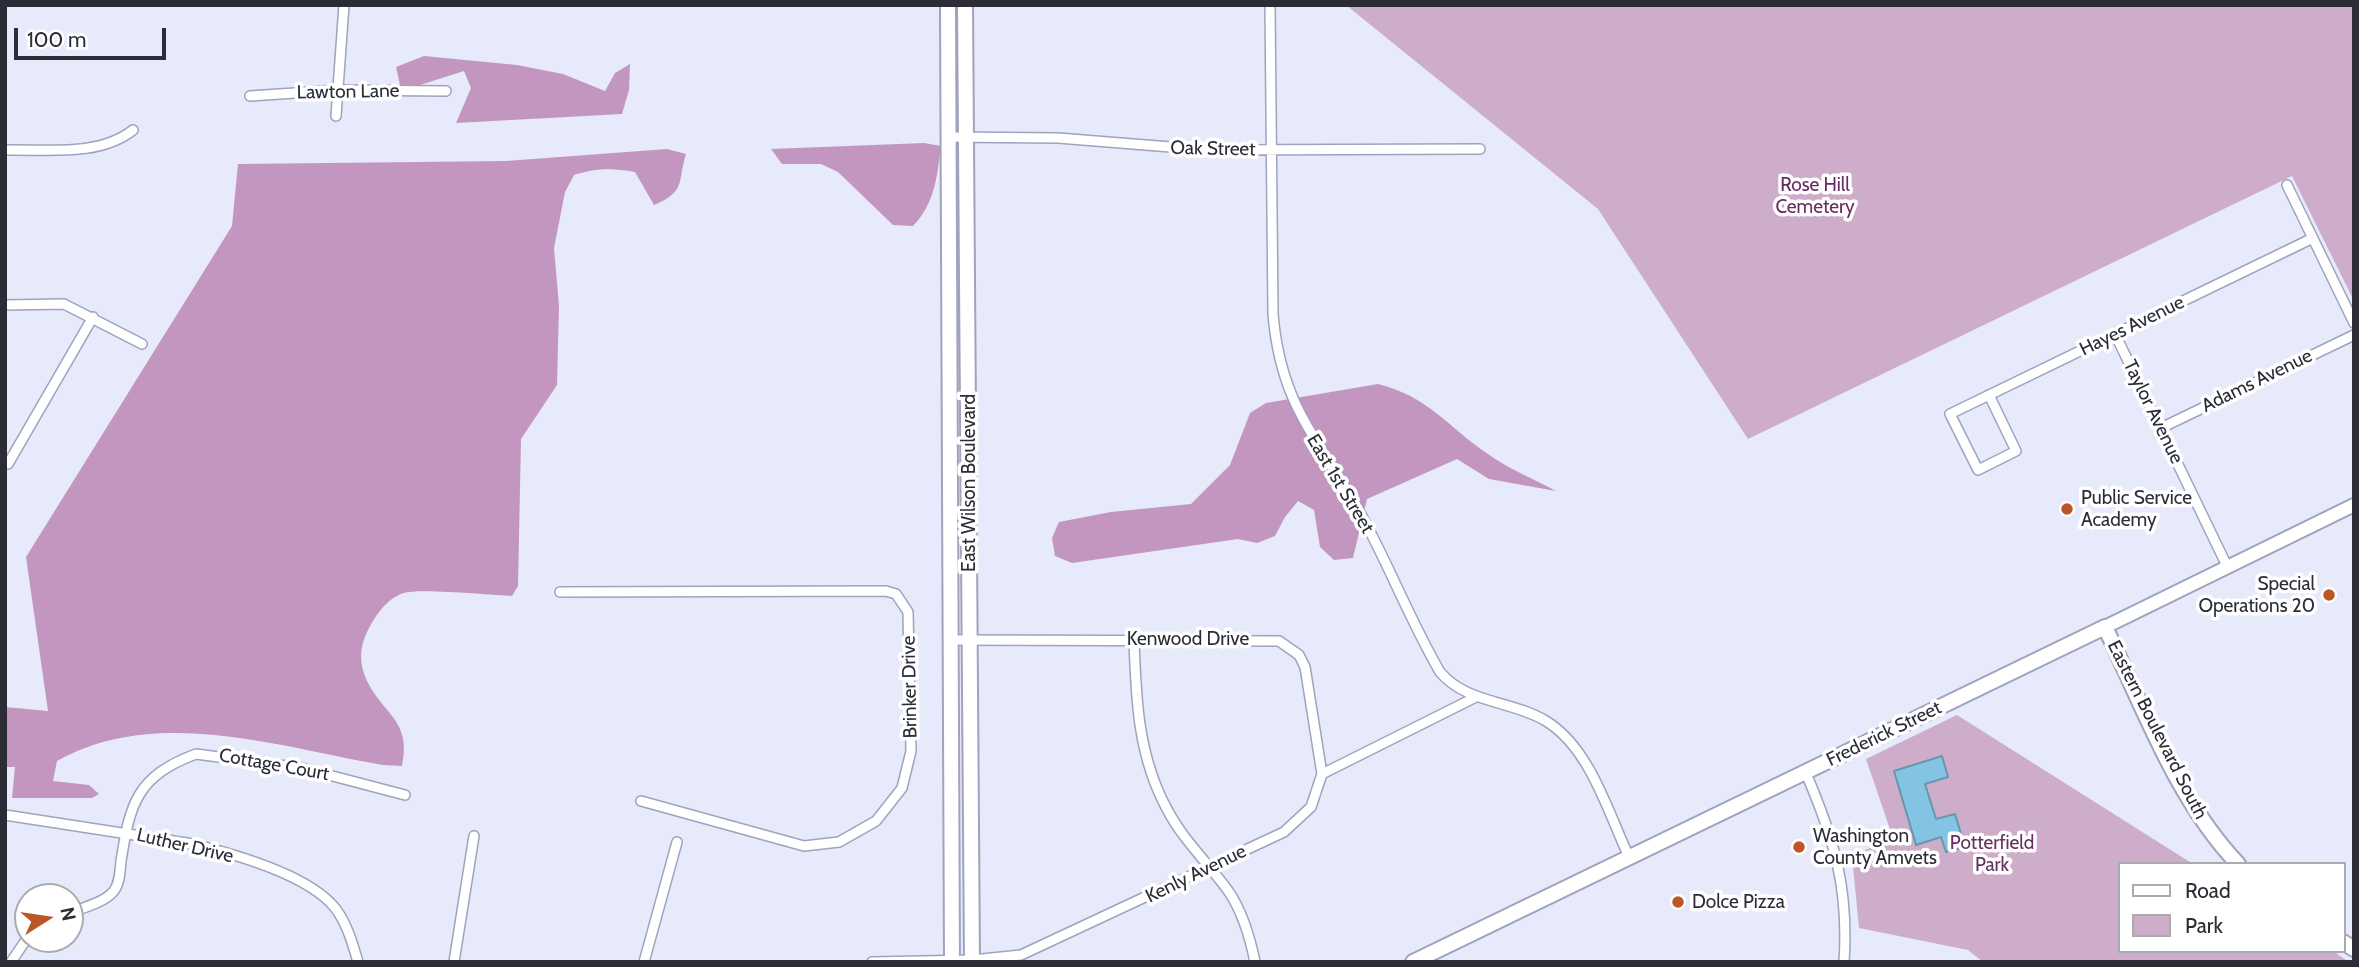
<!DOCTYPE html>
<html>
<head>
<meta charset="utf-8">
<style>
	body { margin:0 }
	#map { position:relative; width:2359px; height:967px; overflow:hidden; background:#e7eafa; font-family:Cabin,sans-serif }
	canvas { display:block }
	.frame { position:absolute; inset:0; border:7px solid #2b2c36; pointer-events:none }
	.legend { position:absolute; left:2118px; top:862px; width:228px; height:91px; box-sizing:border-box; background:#fff; border:2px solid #aaabaf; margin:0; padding:9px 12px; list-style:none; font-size:21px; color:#2b2c36 }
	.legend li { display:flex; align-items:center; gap:14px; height:35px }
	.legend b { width:35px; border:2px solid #aaabaf }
	.north { position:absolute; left:14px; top:883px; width:70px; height:70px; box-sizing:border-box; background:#fff; border:2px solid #aaabaf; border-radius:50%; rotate:78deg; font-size:19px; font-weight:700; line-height:28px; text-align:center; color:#2b2c36 }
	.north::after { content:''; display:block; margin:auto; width:24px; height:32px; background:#bc5629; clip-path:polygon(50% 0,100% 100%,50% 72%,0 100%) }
	.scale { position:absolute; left:14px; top:28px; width:152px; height:32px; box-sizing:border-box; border:4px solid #2b2c36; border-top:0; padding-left:9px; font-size:21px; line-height:24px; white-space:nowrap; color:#2b2c36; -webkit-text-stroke:5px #fff; paint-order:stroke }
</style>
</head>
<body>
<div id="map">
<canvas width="2359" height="967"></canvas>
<div class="frame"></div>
<ul class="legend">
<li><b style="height:9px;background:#fff"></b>Road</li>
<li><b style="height:19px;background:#cdadca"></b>Park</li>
</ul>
<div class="north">N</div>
<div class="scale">100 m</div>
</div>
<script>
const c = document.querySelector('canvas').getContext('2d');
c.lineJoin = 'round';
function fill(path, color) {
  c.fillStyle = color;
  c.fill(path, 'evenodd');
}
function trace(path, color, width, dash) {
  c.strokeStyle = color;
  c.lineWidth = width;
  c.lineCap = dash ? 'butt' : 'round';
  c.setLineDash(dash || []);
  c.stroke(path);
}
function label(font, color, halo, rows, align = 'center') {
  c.font = font + ' Cabin,sans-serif';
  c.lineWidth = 7;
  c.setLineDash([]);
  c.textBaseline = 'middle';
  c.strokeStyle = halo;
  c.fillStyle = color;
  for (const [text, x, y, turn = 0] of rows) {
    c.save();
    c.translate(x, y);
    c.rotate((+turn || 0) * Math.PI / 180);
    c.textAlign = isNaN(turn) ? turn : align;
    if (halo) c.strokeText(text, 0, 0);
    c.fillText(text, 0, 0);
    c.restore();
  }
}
fill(new Path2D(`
	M 1346,5 L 2354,5 L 2354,301 L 2292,176 L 1748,439 L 1598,209 Z
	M 1957,715 L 2193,864 L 2119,864 L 2119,951 L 2333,951 L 2349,962 L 1983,962 L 1968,950 L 1859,928 L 1852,856 L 1893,838 L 1866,759 Z`), '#cdadca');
fill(new Path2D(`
	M 424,56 L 517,65 L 563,74 L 605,91 L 615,73 L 630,64 L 629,90 L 622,114 L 456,123 L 471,88 L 464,71 L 420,85 L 400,85 L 396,67 Z
	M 924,143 L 941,146 C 937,177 935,203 913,226 L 893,225 L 838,172 L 821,164 L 782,164 L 771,149 Z
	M 667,149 L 686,154 C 677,182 687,191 654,205 L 635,172 C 613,168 596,168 574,175 L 565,192 L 554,248 L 559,306 L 557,385 L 521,439 L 518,586 L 512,596 C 491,595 419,588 404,593 C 387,598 376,615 368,630 C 359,648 359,663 367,681 C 384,715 412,721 402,766 L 383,765 C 279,747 156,705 57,761 L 53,781 L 89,785 L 99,794 L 92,798 L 12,798 L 15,767 L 5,767 L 5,707 L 48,711 L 26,557 L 232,226 L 238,164 L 506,161 Z
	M 1378,384 C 1428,396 1449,428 1488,454 C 1509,469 1534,479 1556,491 L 1489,479 L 1457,459 L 1367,499 L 1353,558 L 1334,560 L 1320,547 L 1314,510 L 1298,501 L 1285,517 L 1275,536 L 1257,543 L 1238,539 L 1072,563 L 1055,556 L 1052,538 L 1059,522 L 1111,512 L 1191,504 L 1230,465 L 1250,413 L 1266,403 Z`), '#c396c0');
const water = new Path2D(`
	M 1942,756 L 1948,777 L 1925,784 L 1936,819 L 1955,814 L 1965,847 L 1946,852 L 1941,837 L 1916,845 L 1894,771 Z`);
fill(water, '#83c4e2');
trace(water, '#6996ae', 2);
const minor = new Path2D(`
	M 1270,5 L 1273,314 C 1281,409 1320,439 1363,518 C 1390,568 1411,622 1440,672 C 1467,704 1511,700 1546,721 C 1590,748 1608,812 1629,857
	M 250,96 L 339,90 L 446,91
	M 336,116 L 344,5
	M 947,137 L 1058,138 L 1208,150 L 1480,149
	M 5,150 C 47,149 99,157 133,130
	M 2287,185 L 2354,323
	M 5,305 L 64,304 L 142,344
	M 2115,334 L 2227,566
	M 1989,395 L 2016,451 L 1978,470 L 1950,414 C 2071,355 2192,296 2313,238
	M 2161,428 L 2354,335
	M 8,464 L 93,317
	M 560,592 L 886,591 L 896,594 L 908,612 L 911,751 L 902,788 L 876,821 L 839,842 L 804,846 L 641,801
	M 950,640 L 1279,641 L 1299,655 L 1305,667 L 1322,774
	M 1134,640 C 1136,700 1138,757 1168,811 C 1184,841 1209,864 1229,892 C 1243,913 1250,937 1255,962
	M 1805,771 C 1834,838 1849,888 1844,962
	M 5,815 L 193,844 C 234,854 314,876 338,912 C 348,927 353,945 358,962
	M 70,913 C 84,907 103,903 113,892 C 120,884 120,871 121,861 C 130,803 137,776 196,754 L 302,768 L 405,795
	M 11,962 L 28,937
	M 454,962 L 474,836
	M 644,962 L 677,842
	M 872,962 L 972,960 L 1021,955 L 1284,832 L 1311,807 L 1322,774 L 1476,697`);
const secondary = new Path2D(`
	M 2105,627 L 2354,505`);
const primary = new Path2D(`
	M 948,5 L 952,962
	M 965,5 L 972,962
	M 2343,942 L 2354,949
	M 1413,962 L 2105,627 C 2143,706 2176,799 2238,864`);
trace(minor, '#9fa3bd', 12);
trace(secondary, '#9fa3bd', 16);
trace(primary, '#9fa3bd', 18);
trace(minor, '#fff', 9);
trace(secondary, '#fff', 12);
trace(primary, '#fff', 14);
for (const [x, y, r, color] of [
	[2067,509,7,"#bc5629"],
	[2329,595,7,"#bc5629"],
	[1799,847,7,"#bc5629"],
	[1678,902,7,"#bc5629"]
]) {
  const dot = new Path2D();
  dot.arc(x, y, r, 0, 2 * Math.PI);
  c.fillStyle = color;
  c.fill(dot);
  trace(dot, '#fff', 2.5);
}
label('19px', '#2b2c36', '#fff', [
	["Lawton Lane",348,92,-1],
	["Oak Street",1213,149,1],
	["Hayes Avenue",2132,326,-26],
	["Adams Avenue",2257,381,-26],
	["Taylor Avenue",2153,412,64],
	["East Wilson Boulevard",969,483,-90],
	["East 1st Street",1340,484,59],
	["Kenwood Drive",1188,639],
	["Brinker Drive",910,687,-91],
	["Eastern Boulevard South",2157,730,63],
	["Frederick Street",1884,734,-26],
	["Cottage Court",274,765,10],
	["Luther Drive",185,846,13],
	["Kenly Avenue",1196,874,-26]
]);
label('19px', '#652d63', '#fff', [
	["Rose Hill",1815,185],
	["Cemetery",1815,207],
	["Potterfield",1992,843],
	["Park",1992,865]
]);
label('19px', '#2b2c36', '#fff', [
	["Public Service",2081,498],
	["Academy",2081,520],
	["Special",2315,584,"right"],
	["Operations 20",2315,606,"right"],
	["Washington",1813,836],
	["County Amvets",1813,858],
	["Dolce Pizza",1692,902]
], 'left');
</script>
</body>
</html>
